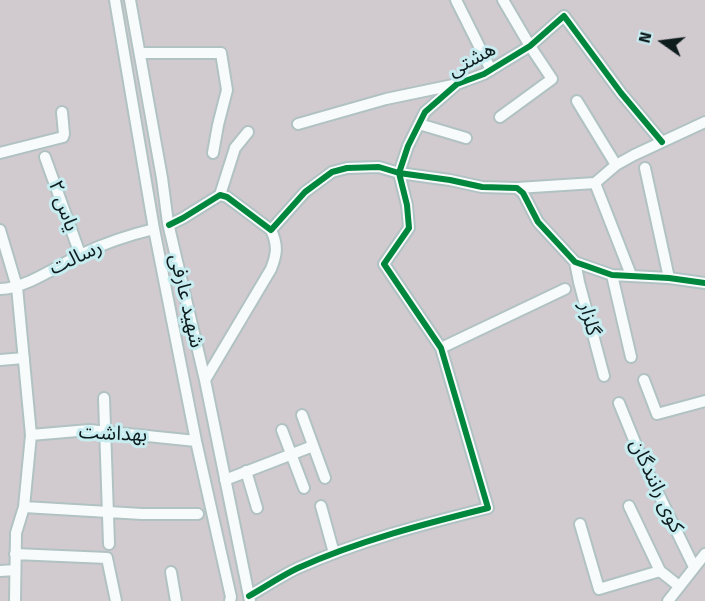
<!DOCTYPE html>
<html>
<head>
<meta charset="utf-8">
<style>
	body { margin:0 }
	#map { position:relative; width:705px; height:601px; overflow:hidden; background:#d1e5e7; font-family:"Fira Sans",sans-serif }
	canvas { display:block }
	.north { position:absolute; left:633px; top:12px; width:60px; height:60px; -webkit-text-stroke:4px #c7edf1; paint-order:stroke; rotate:284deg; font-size:16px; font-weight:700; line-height:24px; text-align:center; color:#0e1c1e }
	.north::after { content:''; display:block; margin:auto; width:21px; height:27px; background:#0e1c1e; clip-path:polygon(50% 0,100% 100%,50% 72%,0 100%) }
</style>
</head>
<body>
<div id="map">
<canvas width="705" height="601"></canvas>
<div class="north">N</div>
</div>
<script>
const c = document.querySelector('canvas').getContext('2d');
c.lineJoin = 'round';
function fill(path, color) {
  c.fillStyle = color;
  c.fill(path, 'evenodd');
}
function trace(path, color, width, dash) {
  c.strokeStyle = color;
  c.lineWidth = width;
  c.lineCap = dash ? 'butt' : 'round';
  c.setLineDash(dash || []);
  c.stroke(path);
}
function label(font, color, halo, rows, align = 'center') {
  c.font = font + ' "Fira Sans","Noto Sans Arabic",sans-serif';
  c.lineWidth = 6;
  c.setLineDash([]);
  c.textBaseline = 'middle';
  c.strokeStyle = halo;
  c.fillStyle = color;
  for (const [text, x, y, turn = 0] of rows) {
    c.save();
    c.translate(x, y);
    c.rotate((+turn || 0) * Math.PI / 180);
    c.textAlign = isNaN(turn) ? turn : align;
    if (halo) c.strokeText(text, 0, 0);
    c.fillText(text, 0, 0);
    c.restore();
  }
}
fill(new Path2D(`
	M 0,0 L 705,0 L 705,601 L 0,601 Z`), '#d1cbd0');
const minor = new Path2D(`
	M 115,0 L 154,229 L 196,441 L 231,597 L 230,601
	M 130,0 L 162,178 L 168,223 L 205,380 L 250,601
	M 456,0 L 491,70
	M 140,53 L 221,53 L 227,90 L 218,125 L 213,153
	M 577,101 L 616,165
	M 500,117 L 552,79 L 530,46 L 503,0
	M 298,124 L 386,99 L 453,85
	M 419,124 L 466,138
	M 0,153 L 63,137 L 64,134 L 62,112
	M 45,157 L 80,254
	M 645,168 L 669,278
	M 595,183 L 616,165 L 634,155 L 705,122
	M 517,188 L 595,183 L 631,275
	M 220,195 L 235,148 L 248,132
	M 169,225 L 183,218 L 220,195 L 227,197 L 271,230 L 305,192 L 332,172 L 347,168 L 379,167 L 399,173 L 450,180 L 482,187 L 517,188 L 523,193 L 538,222 L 575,262 L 612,275 L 669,278 L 705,283
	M 0,230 L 17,287 L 31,435 L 24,507 L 16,533 L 15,601
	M 575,262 L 579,282 L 604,376
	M 612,275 L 631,357
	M 0,289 C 27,288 57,266 82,254 C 105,243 129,235 154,229
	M 441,348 L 565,289
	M 0,360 L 24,358
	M 205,380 L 271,269 C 277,254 278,245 271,230
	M 644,380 L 657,414 L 705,401
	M 104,398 L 109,544
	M 619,403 L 643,462 L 694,567
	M 302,415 L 325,478
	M 282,430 L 304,488
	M 31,435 L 89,430 L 196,441
	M 246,471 L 257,508
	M 225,480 L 313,446
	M 321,506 L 334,553
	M 629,506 L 660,571 L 679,586
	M 24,507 L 142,514 L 198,514
	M 580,524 L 599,589 L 660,571
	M 15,554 L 107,558 L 116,601
	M 0,571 L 15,570
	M 171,572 L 176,601
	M 249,596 C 265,587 281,576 298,568 C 358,541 424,524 488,508 L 441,348 L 384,264 L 409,228 L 407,205 L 399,173 L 408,146 L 425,112 L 457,84 L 484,74 L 530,46 L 564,16 L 621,93 L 662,142
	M 668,601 L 705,554`);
trace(minor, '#b1c2c3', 14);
trace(minor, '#f8fbfb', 10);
trace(new Path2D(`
	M 169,225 L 183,218 L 220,195 L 227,197 L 271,230 L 305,192 L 332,172 L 347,168 L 379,167 L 399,173 L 450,180 L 482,187 L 517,188 L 523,193 L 538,222 L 575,262 L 612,275 L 669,278 L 705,283
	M 249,596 C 265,587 281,576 298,568 C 358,541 424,524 488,508 L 441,348 L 384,264 L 409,228 L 407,205 L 399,173 L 408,146 L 425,112 L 457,84 L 484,74 L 530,46 L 564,16 L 621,93 L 662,142`), '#00873e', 6);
label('20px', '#0e1c1e', '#c7edf1', [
	["هشتی",472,60,-28],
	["یاس ۲",63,206,70],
	["رسالت",76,258,-25],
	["شهید عارفی",186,301,77],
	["گلزار",589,319,75],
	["بهداشت",113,434,3],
	["کوی رانندگان",656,486,65]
]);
</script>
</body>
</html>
